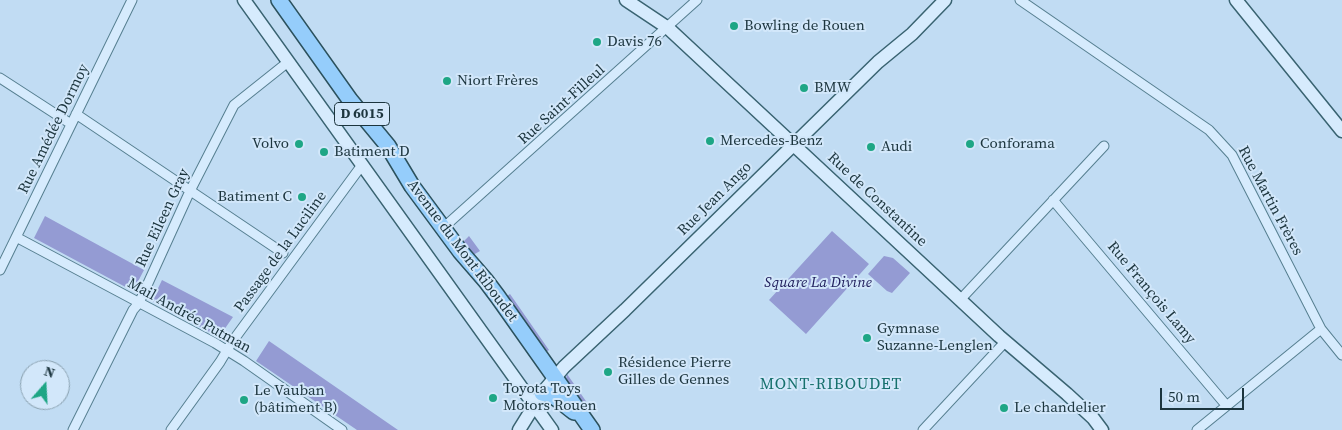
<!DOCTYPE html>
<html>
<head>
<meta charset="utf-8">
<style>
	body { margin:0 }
	#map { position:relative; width:1342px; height:430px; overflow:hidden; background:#c1dcf3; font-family:"Source Serif 4",serif }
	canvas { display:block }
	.north { position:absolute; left:20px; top:360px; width:50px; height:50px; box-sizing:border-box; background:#d2e7fa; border:1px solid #89a0af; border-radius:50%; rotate:19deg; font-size:14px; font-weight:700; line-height:20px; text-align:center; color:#1c353e }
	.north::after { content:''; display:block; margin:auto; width:18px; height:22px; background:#1ea685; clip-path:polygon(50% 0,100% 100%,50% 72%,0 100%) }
	.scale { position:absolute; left:1160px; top:388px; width:84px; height:22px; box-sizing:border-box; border:2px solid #1c353e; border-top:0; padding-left:6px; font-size:15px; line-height:18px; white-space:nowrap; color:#1c353e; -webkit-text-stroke:4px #d2e7fa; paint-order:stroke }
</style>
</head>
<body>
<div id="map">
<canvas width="1342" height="430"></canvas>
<div class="north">N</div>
<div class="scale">50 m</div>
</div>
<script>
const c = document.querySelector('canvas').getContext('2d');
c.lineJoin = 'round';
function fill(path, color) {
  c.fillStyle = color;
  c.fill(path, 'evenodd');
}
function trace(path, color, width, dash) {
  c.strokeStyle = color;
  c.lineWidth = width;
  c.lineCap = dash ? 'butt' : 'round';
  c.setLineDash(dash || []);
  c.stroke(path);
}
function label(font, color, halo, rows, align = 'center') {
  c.font = font + ' "Source Serif 4",serif';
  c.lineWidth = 4;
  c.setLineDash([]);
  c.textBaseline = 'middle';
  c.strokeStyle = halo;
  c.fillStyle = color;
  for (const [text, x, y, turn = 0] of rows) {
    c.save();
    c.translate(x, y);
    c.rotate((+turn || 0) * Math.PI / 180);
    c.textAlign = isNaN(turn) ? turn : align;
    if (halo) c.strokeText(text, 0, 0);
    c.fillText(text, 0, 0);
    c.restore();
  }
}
fill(new Path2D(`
	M 45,216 L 144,270 L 133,291 L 34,238 Z
	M 832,231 L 869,264 L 806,334 L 769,300 Z
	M 469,236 L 480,251 L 473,255 L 463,242 Z
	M 884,256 L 893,258 L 910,273 L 892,293 L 887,291 L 868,274 Z
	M 162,280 L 233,317 L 219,337 L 152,301 Z
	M 510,294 L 549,350 L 546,352 L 507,296 Z
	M 269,341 L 398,430 L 357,430 L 256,361 Z
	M 567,374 L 588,404 L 585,406 L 568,382 L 566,379 Z`), '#949bd3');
const street = new Path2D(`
	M 1020,0 L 1209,130 L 1232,155 L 1321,329 L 1342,355
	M 0,78 L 71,124
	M 76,114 L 283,253
	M 1053,200 L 1226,405
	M 443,228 L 697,0
	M 16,237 L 215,343 L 244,361 L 342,430
	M 0,270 L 132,0
	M 960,300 L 1104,146
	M 73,430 L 133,310 L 139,303 L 190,191 L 234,105 L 288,62
	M 171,430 L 220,362 L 232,342 L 362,165
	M 923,430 L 1005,342
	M 1197,430 L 1321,329`);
const secondary = new Path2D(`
	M 244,0 L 552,430
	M 626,0 L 668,28 L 999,336 L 1067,394 L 1093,418 L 1102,430
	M 1236,0 L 1342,131
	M 519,430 L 542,393 L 564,367 L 625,310 L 878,62 L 912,34 L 945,0`);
const primary = new Path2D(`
	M 279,0 L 350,100 L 388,146 L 412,186 L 460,251 L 486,281 L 498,297 L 592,430
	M 542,393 C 556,395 563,404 574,412`);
trace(street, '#567f90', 11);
trace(secondary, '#396371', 15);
trace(primary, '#2b515d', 18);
trace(street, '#d6ebfd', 9);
trace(secondary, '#d6ebfd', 12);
trace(primary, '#95cdfb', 15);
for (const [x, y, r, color] of [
	[734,26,5,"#1ea685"],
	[597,42,5,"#1ea685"],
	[447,81,5,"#1ea685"],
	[804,88,5,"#1ea685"],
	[710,141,5,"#1ea685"],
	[299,144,5,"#1ea685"],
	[970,144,5,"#1ea685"],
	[871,147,5,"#1ea685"],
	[324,152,5,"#1ea685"],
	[302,197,5,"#1ea685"],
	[867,338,5,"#1ea685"],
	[608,372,5,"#1ea685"],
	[493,398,5,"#1ea685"],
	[244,400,5,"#1ea685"],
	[1004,408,5,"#1ea685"]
]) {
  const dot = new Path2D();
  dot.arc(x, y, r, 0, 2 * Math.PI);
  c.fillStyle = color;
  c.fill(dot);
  trace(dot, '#d2e7fa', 2);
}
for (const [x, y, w] of [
	[362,114,55]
]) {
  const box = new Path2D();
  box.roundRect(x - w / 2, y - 11.5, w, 23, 4);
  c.fillStyle = '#d2e7fa';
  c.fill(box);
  trace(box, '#1c353e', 1);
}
label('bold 14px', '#1c353e', null, [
	["D 6015",362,114]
]);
label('15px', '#1c353e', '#d2e7fa', [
	["Bowling de Rouen",744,26],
	["Davis 76",607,42],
	["Niort Frères",457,81],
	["BMW",814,88],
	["Mercedes-Benz",720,141],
	["Volvo",289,144,"right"],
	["Conforama",980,144],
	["Audi",881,147],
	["Batiment D",334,152],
	["Batiment C",292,197,"right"],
	["Gymnase",877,329],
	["Suzanne-Lenglen",877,346],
	["Résidence Pierre",618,363],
	["Gilles de Gennes",618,380],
	["Toyota Toys",503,389],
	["Motors Rouen",503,406],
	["Le Vauban",254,391],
	["(bâtiment B)",254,408],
	["Le chandelier",1014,408]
], 'left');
label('15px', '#1c353e', '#d2e7fa', [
	["Rue Saint-Filleul",562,105,-42],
	["Rue Amédée Dormoy",54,129,-64],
	["Rue Jean Ango",715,199,-45],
	["Rue de Constantine",877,200,43],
	["Rue Martin Frères",1270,201,62],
	["Rue Eileen Gray",163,218,-65],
	["Avenue du Mont Riboudet",462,251,53],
	["Passage de la Luciline",281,252,-54],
	["Rue François Lamy",1151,293,50],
	["Mail Andrée Putman",189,316,29]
]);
label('italic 15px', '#21205d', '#d2e7fa', [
	["Square La Divine",818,283]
]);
c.letterSpacing = '1px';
label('16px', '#16706d', '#d2e7fa', [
	["MONT-RIBOUDET",831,385]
]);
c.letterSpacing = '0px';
</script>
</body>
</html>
